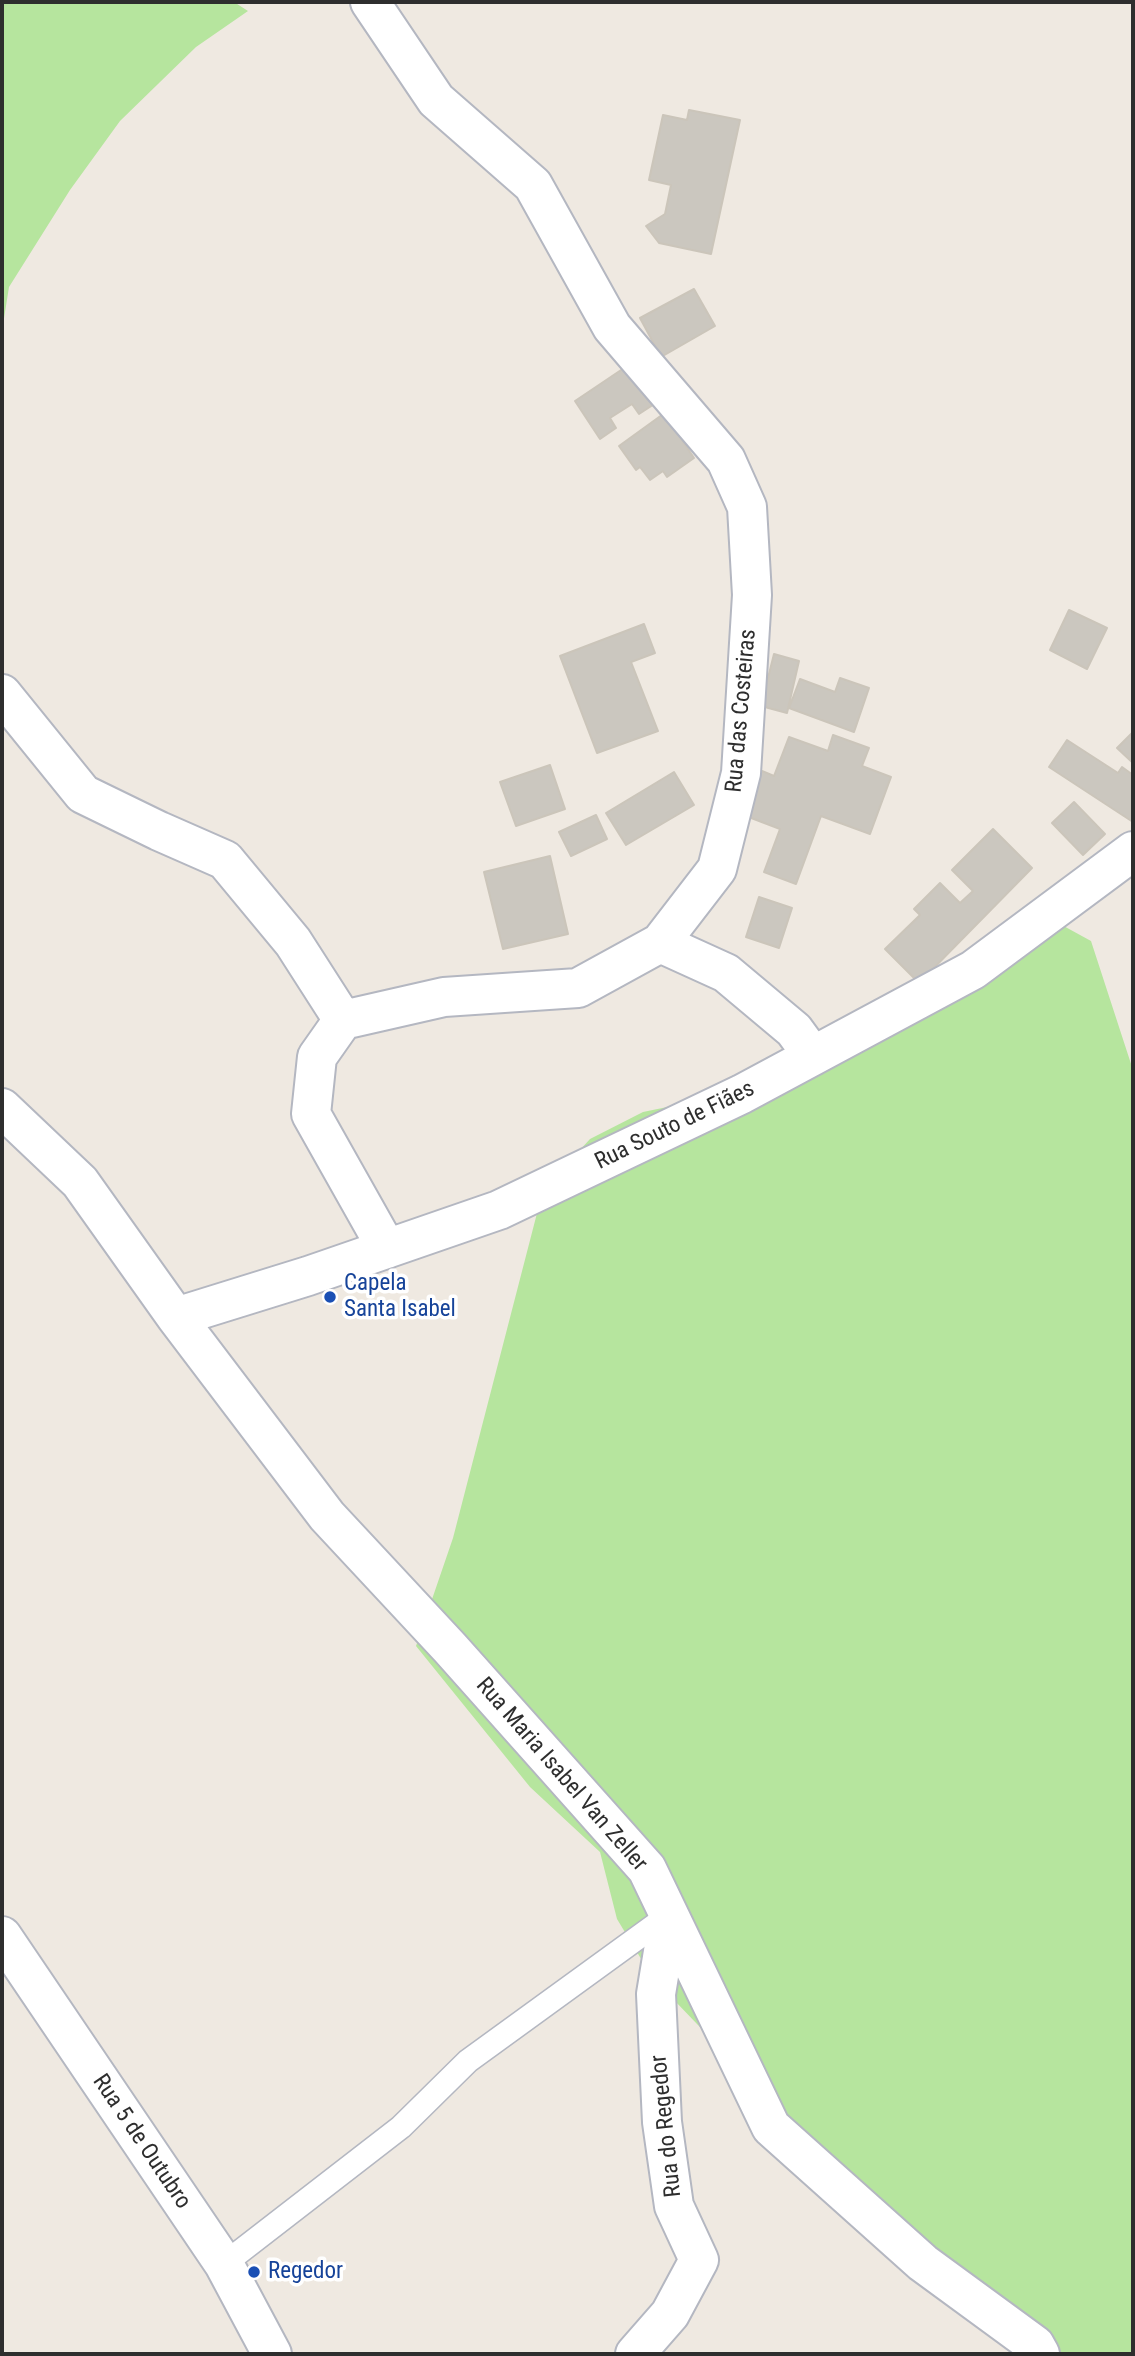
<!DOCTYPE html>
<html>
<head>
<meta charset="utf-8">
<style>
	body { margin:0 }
	#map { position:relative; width:1135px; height:2356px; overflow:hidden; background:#efe9e1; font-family:"Roboto Condensed",sans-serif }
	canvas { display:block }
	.frame { position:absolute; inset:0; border:4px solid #2e2e2e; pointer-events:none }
</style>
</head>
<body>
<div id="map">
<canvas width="1135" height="2356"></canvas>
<div class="frame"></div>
</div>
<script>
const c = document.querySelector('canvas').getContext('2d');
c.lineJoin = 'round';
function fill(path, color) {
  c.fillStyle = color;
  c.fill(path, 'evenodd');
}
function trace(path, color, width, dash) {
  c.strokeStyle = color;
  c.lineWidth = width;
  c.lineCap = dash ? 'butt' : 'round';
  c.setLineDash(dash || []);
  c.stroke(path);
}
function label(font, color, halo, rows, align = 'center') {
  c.font = font + ' "Roboto Condensed",sans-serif';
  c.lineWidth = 7;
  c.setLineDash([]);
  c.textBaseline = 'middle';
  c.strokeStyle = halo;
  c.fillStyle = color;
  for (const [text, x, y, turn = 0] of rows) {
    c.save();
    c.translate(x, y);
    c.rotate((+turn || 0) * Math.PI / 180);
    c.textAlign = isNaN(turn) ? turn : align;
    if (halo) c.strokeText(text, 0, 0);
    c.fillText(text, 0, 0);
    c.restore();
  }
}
fill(new Path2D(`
	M 2,2 L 234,2 L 248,11 L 196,47 L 120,121 L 70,190 L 9,287 L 2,331 Z
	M 1049,918 L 1091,941 L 1133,1070 L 1133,2354 L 1031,2354 L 809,2141 L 652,1977 L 617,1919 L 600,1852 L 530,1787 L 416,1646 L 453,1538 L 543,1190 L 590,1139 L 643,1112 L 706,1099 Z`), '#b6e59e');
const building = new Path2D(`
	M 689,110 L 740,120 L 711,254 L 659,243 L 646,226 L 665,214 L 671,185 L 649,180 L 663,115 L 687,120 Z
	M 694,289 L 715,326 L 661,357 L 640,318 Z
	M 633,362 L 659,401 L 639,414 L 632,404 L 610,418 L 616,428 L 600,439 L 575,401 Z
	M 666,412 L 685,438 L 682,440 L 694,458 L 667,477 L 663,471 L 650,480 L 640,467 L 636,470 L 619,446 Z
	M 1069,610 L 1107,628 L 1087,669 L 1050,650 Z
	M 644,624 L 655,653 L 631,662 L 658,731 L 597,753 L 560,656 Z
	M 774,654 L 799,661 L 787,713 L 761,706 Z
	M 840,678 L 869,688 L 854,732 L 789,708 L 800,679 L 835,692 Z
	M 1133,732 L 1133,763 L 1117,748 Z
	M 833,735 L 869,748 L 862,766 L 891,777 L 870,834 L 821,816 L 796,884 L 764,872 L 780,829 L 746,816 L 762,771 L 774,776 L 789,737 L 828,751 Z
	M 1067,740 L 1118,773 L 1122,767 L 1133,775 L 1133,822 L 1049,767 Z
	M 550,765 L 565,809 L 516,826 L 500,782 Z
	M 674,772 L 694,805 L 626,845 L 606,813 Z
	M 1074,802 L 1105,834 L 1083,855 L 1052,823 Z
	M 596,815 L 607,839 L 571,856 L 559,832 Z
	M 993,829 L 1032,868 L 919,983 L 885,949 L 920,915 L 914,909 L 940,883 L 960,903 L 973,891 L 952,870 Z
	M 550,856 L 568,934 L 503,949 L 484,872 Z
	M 759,897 L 792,908 L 779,948 L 746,937 Z`);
fill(building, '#cbc7bf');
trace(building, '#cbc5ba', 2);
const service = new Path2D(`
	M 224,2264 L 401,2127 L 468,2061 L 669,1915`);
const minor = new Path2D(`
	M 370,2 L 436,100 L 533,185 L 612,327 L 726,460 L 747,507 L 752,595 L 741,773 L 717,869 L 660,943 L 578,988 L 444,997 L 343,1020 L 317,1057 L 311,1114 L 387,1249
	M 2,694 L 83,794 L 159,831 L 225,860 L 293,942 L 343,1020
	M 660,943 L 726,973 L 794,1030 L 813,1056
	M 2,1108 L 80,1182 L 176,1317 L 327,1516 L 450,1648 L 647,1869 L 771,2127 L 923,2263 L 1035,2345 L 1040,2354
	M 176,1317 L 308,1276 L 499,1210 L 742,1094 L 973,970 L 1133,851
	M 2,1936 L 224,2264 L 272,2354
	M 635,2354 L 670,2314 L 699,2260 L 674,2206 L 662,2122 L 656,1994 L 669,1915`);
trace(service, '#b4b7c1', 26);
trace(minor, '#b4b7c1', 42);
trace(service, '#fff', 23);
trace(minor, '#fff', 38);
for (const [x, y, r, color] of [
	[330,1297,7,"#1a4fb4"],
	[254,2272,7,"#1a4fb4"]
]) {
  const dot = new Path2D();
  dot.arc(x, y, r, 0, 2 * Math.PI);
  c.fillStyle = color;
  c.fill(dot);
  trace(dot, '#fff', 2.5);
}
label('23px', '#2e2e2e', '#fff', [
	["Rua das Costeiras",742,711,-85],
	["Rua Souto de Fiães",675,1126,-26],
	["Rua Maria Isabel Van Zeller",561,1775,49],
	["Rua do Regedor",667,2126,-96],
	["Rua 5 de Outubro",141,2142,56]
]);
label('23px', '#164399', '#fff', [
	["Capela",344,1284],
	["Santa Isabel",344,1310],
	["Regedor",268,2272]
], 'left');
</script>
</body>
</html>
